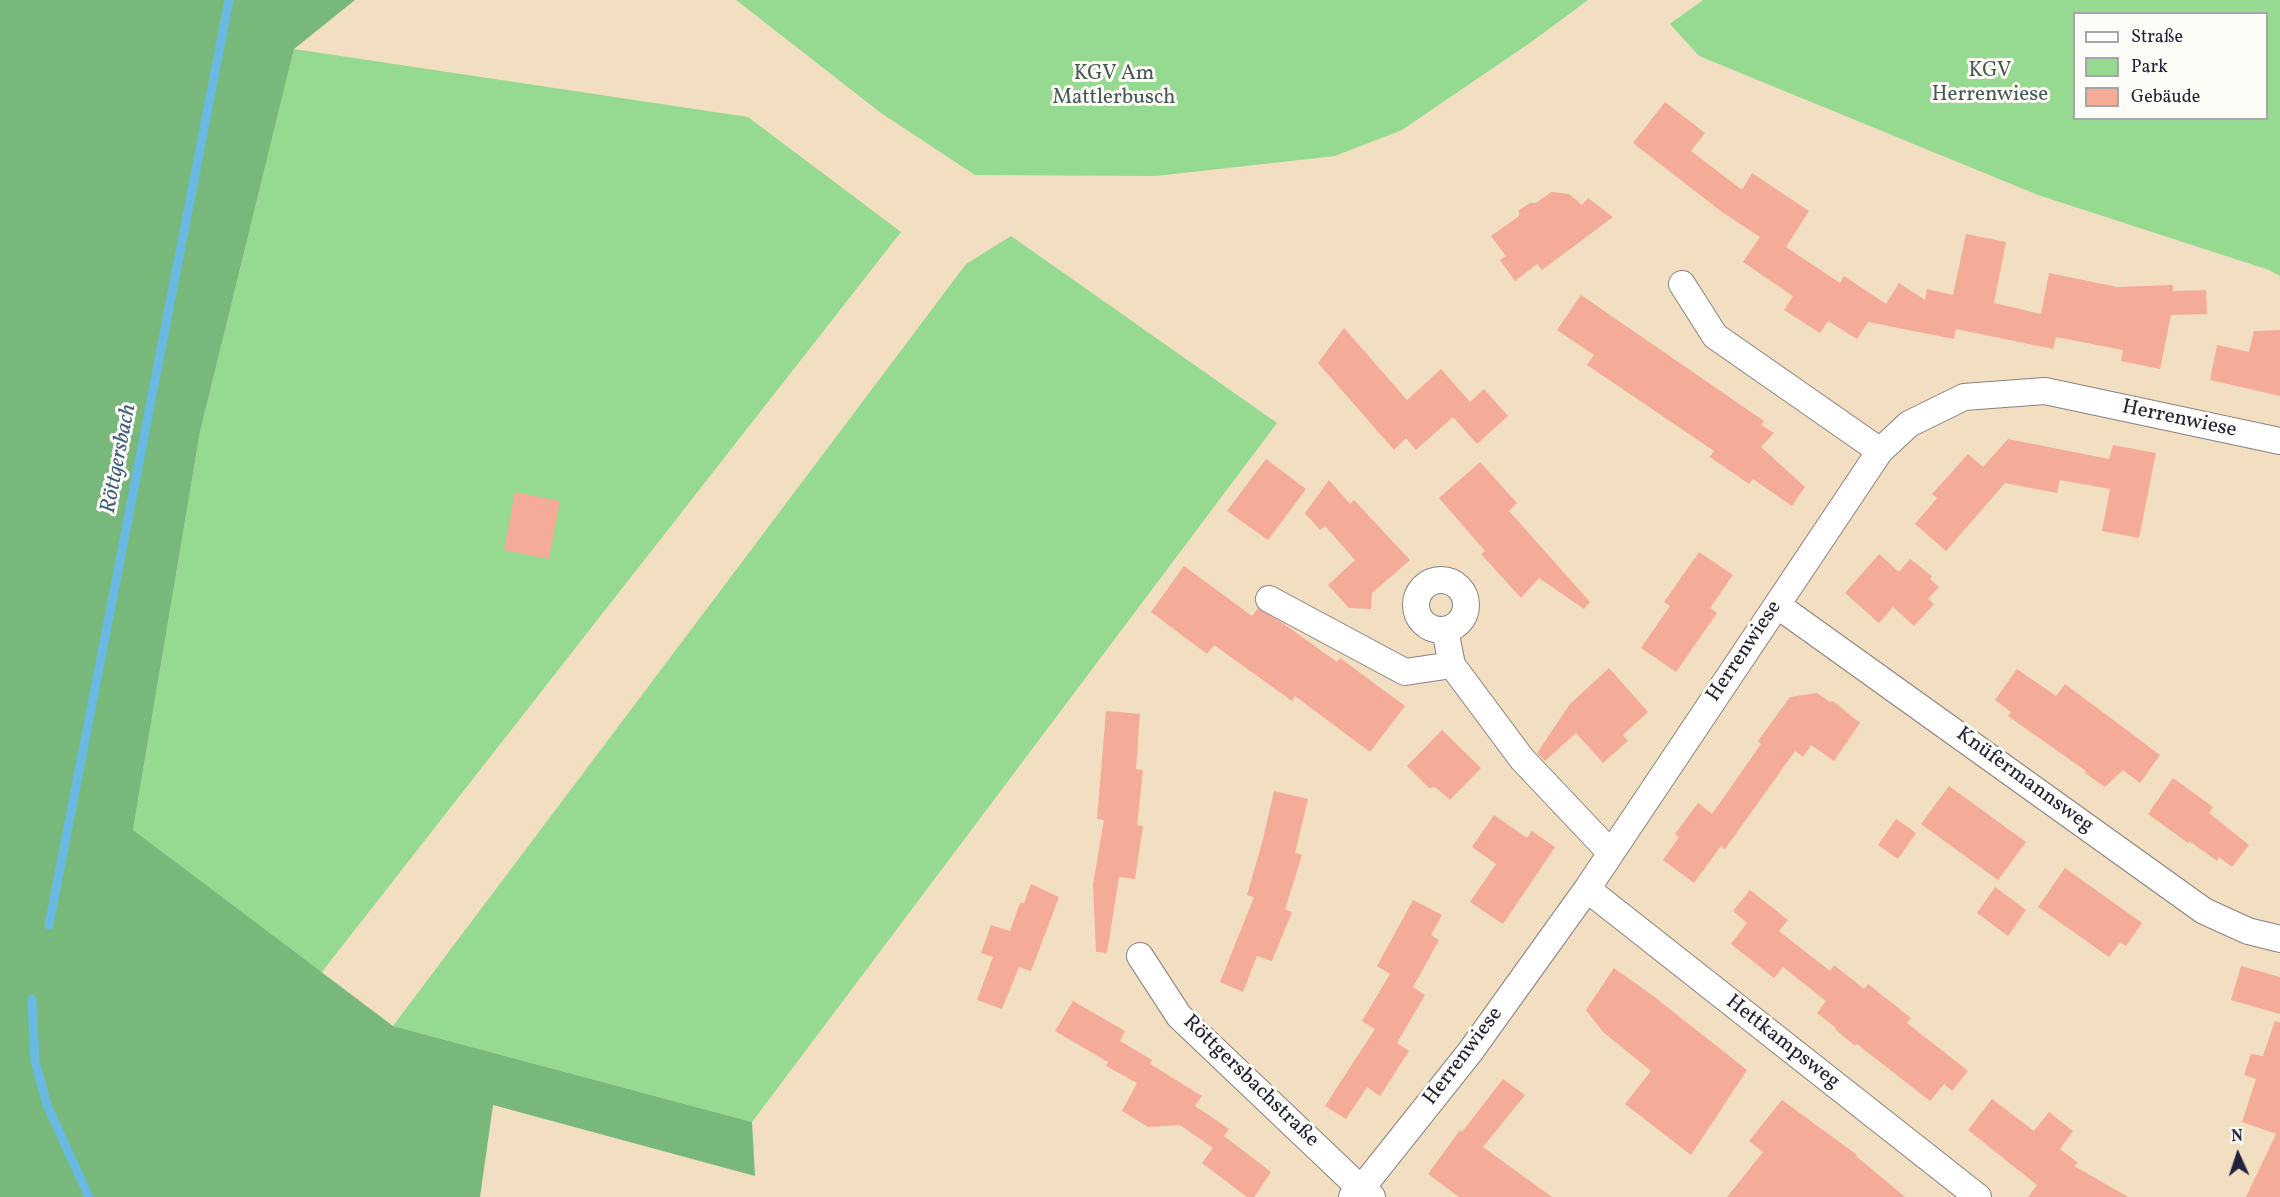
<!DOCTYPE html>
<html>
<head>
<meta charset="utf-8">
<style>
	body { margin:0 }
	#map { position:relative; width:2280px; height:1197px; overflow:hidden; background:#f2dfc1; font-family:Vollkorn,serif }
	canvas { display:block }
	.legend { position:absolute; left:2073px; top:12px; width:195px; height:108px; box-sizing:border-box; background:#fdfcf7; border:2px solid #a5a5ac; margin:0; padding:8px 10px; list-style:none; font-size:18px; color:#22223b }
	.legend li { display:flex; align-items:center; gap:12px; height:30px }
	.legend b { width:30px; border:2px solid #a5a5ac }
	.north { position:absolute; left:2208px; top:1125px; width:60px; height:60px; -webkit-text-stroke:4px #fdfcf7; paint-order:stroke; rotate:357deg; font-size:16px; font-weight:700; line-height:24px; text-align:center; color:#22223b }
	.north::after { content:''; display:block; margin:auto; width:21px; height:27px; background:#22223b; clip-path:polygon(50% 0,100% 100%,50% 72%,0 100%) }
</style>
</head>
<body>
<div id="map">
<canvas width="2280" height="1197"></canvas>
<ul class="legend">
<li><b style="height:8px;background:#fff"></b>Straße</li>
<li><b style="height:16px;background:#96d991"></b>Park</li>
<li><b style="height:16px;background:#f4ab98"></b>Gebäude</li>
</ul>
<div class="north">N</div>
</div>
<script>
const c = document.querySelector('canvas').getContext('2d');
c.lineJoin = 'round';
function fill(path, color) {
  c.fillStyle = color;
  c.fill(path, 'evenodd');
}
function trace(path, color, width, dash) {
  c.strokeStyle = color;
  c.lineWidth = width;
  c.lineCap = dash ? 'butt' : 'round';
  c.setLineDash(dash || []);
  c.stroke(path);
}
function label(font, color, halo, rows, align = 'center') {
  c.font = font + ' Vollkorn,serif';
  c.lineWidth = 6;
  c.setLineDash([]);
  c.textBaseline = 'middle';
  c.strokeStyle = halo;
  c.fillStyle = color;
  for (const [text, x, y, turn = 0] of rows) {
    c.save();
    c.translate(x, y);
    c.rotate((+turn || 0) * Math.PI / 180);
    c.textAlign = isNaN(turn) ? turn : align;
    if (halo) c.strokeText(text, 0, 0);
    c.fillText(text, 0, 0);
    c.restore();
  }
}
fill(new Path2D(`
	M 736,0 L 1588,0 L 1534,40 L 1402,130 L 1335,156 L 1156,176 L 975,175 L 881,113 Z
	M 1703,0 L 2280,0 L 2280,276 L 2269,270 L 2038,195 L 1699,56 L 1670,24 ZM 2074,14 L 2266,14 L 2266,118 L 2074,118 Z
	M 294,49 L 748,117 L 901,232 L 321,973 L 133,830 L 200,432 Z
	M 1011,236 L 1277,423 L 752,1122 L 393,1026 L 966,264 Z`), '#96d991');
fill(new Path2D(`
	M 0,0 L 355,0 L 294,49 L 200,432 L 133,830 L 393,1026 L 752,1122 L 755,1176 L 493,1105 L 480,1197 L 0,1197 Z`), '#78b97b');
trace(new Path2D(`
	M 49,925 L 229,0
	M 32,999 L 35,1061 L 47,1105 L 89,1197`), '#68bae3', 9);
fill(new Path2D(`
	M 1665,102 L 1705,133 L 1691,151 L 1742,190 L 1752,173 L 1809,211 L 1786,247 L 1840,283 L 1844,276 L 1886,304 L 1899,283 L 1925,300 L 1927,289 L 1953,295 L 1966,234 L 2006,242 L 1994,303 L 2041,314 L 2049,273 L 2117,287 L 2173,285 L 2173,291 L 2206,290 L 2207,314 L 2171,315 L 2160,369 L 2121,361 L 2123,350 L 2056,337 L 2053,349 L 1956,329 L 1954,339 L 1868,322 L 1857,339 L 1828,321 L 1820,333 L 1784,310 L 1793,296 L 1743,262 L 1760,237 L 1722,212 L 1633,143 Z
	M 1551,192 L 1569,194 L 1582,205 L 1588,198 L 1613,217 L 1542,270 L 1537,264 L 1515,281 L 1500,260 L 1506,256 L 1491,236 L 1519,216 L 1519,210 L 1530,203 L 1536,203 Z
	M 1581,295 L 1764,421 L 1761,425 L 1774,433 L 1761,447 L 1805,487 L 1792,506 L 1753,479 L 1749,484 L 1710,457 L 1714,451 L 1587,365 L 1594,355 L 1557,330 Z
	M 1344,328 L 1407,400 L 1441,369 L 1470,402 L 1484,389 L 1508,416 L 1477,444 L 1453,417 L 1416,450 L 1406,438 L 1394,450 L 1318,363 Z
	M 2280,330 L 2280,396 L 2210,380 L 2217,345 L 2249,352 L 2254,331 Z
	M 2008,439 L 2109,459 L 2113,445 L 2156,453 L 2139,538 L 2102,531 L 2110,489 L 2060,480 L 2057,493 L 2005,483 L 1946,551 L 1915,524 L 1937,498 L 1932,494 L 1968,454 L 1983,467 Z
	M 1266,459 L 1306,489 L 1268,540 L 1227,511 Z
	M 1480,462 L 1517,503 L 1509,511 L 1590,602 L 1584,609 L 1539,578 L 1521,598 L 1481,554 L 1485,551 L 1439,498 Z
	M 1329,480 L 1350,504 L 1354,500 L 1410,560 L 1372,593 L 1371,609 L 1349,608 L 1328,585 L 1355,560 L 1325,526 L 1320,530 L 1305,513 Z
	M 515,492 L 560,501 L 549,559 L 504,550 Z
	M 1699,552 L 1733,575 L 1710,608 L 1717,613 L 1676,672 L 1641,648 L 1670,606 L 1664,602 Z
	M 1879,554 L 1899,572 L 1910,559 L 1932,576 L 1930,579 L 1939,587 L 1928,599 L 1934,604 L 1914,626 L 1893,607 L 1879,623 L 1845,593 Z
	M 1184,566 L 1252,616 L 1258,608 L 1284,624 L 1337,662 L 1340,658 L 1405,706 L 1370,752 L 1295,696 L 1292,701 L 1214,645 L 1207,654 L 1151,612 Z
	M 1609,668 L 1648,712 L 1623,735 L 1628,741 L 1603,763 L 1576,733 L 1545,761 L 1537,753 L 1570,704 Z
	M 2017,669 L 2056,696 L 2065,684 L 2160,755 L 2140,783 L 2123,770 L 2105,787 L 2085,773 L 2086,771 L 2008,716 L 2011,712 L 1995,700 Z
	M 1817,693 L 1830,702 L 1833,701 L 1860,723 L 1834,761 L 1811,745 L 1803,757 L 1795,751 L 1725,849 L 1721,846 L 1694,883 L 1663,860 L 1679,837 L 1675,834 L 1698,803 L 1712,814 L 1761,744 L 1758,741 L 1790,697 Z
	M 1106,711 L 1140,714 L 1136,769 L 1143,770 L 1137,825 L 1143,826 L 1135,879 L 1119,877 L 1107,953 L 1096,952 L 1093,884 L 1104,820 L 1097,819 Z
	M 1442,730 L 1481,768 L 1450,800 L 1435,787 L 1429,788 L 1407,766 Z
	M 2173,778 L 2213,807 L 2209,813 L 2249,845 L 2232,867 L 2219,857 L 2217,861 L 2189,841 L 2188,843 L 2148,814 Z
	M 1949,786 L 2026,842 L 1998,880 L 1921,824 Z
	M 1274,791 L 1308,799 L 1295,853 L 1302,855 L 1285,909 L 1292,912 L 1272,961 L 1257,956 L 1243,992 L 1220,982 L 1254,897 L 1247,895 L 1262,843 Z
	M 1494,815 L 1527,838 L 1532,831 L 1555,847 L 1503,924 L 1470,902 L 1496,864 L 1472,847 Z
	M 1896,819 L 1916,833 L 1898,859 L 1878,845 Z
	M 2065,868 L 2142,923 L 2126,946 L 2120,942 L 2109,957 L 2038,907 Z
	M 1031,884 L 1059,897 L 1031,971 L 1019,967 L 1002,1009 L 977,1000 L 993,957 L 981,953 L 991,925 L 1010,931 L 1020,903 L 1024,903 Z
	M 1995,887 L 2026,910 L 2008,936 L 1977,913 Z
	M 1750,890 L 1788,920 L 1779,931 L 1830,971 L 1834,965 L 1864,989 L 1868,984 L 1911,1018 L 1907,1023 L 1968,1071 L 1952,1091 L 1944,1084 L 1930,1101 L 1857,1044 L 1855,1046 L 1835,1029 L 1836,1028 L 1817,1013 L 1826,1001 L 1783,967 L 1774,978 L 1731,944 L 1747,923 L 1733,911 Z
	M 1413,900 L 1442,915 L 1431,935 L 1439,940 L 1413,987 L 1425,995 L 1397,1043 L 1409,1051 L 1380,1096 L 1367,1087 L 1346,1119 L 1325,1106 L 1375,1029 L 1362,1021 L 1390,974 L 1377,966 Z
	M 2241,966 L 2280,977 L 2280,1014 L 2231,1000 Z
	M 1614,968 L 1652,995 L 1747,1070 L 1691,1155 L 1625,1104 L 1651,1071 L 1603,1032 L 1586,1010 Z
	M 1073,1001 L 1125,1031 L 1120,1041 L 1152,1060 L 1150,1064 L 1202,1096 L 1195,1106 L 1229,1129 L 1224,1136 L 1271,1172 L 1254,1197 L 1247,1197 L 1202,1163 L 1213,1148 L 1180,1125 L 1148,1127 L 1122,1111 L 1137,1083 L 1106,1066 L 1108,1062 L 1055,1031 Z
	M 2275,1021 L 2280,1022 L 2280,1197 L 2246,1197 L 2276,1134 L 2242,1122 L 2256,1079 L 2244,1075 L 2251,1054 L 2263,1056 Z
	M 1503,1079 L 1525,1095 L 1483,1147 L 1552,1197 L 1459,1197 L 1428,1174 L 1460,1130 L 1462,1132 Z
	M 1992,1099 L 2034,1131 L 2049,1112 L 2073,1131 L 2060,1149 L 2078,1163 L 2074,1166 L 2128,1197 L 2028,1197 L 2037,1185 L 1968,1130 Z
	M 1782,1100 L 1857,1155 L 1856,1156 L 1905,1197 L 1727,1197 L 1763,1152 L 1749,1141 Z`), '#f4ab98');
const minor = new Path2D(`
	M 1682,284 L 1715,336 L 1880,451
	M1416 605a25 25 0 1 1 50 0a25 25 0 1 1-50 0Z
	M 1269,599 L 1405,672 L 1452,665
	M 1777,605 L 2204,911 L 2248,931 L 2280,939
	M 1445,630 L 1452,665 L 1522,759 L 1610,852
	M 1587,889 L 1978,1197
	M 1140,956 L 1179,1016 L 1361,1189 L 1372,1197
	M 1352,1197 L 1361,1189 L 1470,1052 L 1587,889 L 1880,451 L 1909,424 L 1964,397 L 2045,391 L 2280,441`);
trace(minor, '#8a807e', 28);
trace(minor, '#fff', 26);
label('21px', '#455955', '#fdfcf7', [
	["KGV",1990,72],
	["Herrenwiese",1990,96],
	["KGV Am",1114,75],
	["Mattlerbusch",1114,99]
]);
label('21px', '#22223b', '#fdfcf7', [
	["Herrenwiese",2179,420,12],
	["Herrenwiese",1745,652,-56],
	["Knüfermannsweg",2024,781,36],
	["Hettkampsweg",1782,1043,38],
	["Herrenwiese",1464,1057,-53],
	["Röttgersbachstraße",1250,1082,44]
]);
label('italic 22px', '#3e5f7e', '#fdfcf7', [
	["Röttgersbach",120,459,-79]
]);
</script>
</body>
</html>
